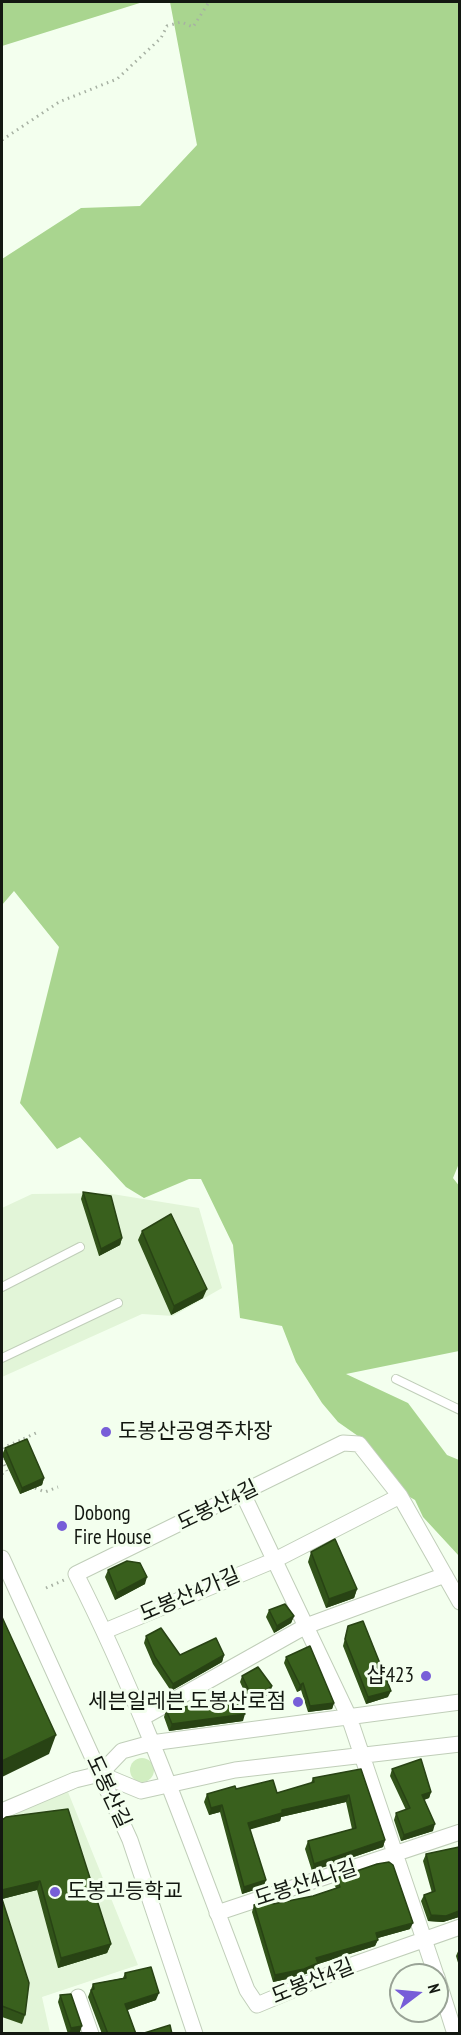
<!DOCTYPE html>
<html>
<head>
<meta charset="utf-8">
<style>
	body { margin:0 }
	#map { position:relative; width:461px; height:2035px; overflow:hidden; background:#f3ffee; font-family:"PT Sans Narrow",sans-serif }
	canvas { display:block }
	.frame { position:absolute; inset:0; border:3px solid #131811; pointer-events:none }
	.north { position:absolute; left:389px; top:1963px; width:60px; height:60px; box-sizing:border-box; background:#f3ffee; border:2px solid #99a396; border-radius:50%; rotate:74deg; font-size:16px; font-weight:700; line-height:24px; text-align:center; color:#131811 }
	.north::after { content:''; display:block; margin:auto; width:21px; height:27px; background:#775ed8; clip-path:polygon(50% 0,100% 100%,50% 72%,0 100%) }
</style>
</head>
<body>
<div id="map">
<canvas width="461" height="2035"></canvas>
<div class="frame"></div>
<div class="north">N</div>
</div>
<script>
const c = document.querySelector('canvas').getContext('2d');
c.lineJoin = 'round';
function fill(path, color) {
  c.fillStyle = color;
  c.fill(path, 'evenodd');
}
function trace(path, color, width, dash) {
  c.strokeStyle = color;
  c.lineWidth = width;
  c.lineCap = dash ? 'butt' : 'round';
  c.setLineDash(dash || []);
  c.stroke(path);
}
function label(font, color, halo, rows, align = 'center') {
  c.font = font + ' "PT Sans Narrow","Noto Sans KR",sans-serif';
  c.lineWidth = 6;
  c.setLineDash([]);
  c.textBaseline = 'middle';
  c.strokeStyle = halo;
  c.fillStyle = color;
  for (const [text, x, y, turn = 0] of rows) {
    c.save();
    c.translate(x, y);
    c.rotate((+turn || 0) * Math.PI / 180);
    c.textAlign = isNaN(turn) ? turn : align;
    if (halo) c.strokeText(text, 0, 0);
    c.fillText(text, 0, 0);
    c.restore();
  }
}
fill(new Path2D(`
	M 106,1193 L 199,1208 L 222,1288 L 173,1316 L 142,1314 L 2,1377 L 2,1208 L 32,1194 Z
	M 68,1792 L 138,1965 L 42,1997 L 50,2033 L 2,2034 L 2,1818 Z`), '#e2f5d8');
fill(new Path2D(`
	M130 1770a12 12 0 1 1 24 0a12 12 0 1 1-24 0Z`), '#d1eec1');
fill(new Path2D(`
	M 2,2 L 143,2 L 2,46 Z
	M 170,2 L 459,2 L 460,1161 L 453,1178 L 460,1187 L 459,1351 L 346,1374 L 408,1403 L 447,1455 L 459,1460 L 459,1556 L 423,1517 L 415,1500 L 394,1488 L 358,1436 L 338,1422 L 322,1403 L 296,1362 L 282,1326 L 240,1318 L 233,1245 L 201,1179 L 189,1179 L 144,1198 L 126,1187 L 80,1137 L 57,1149 L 20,1103 L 59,947 L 14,891 L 2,905 L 2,259 L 81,208 L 140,206 L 197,145 Z`), '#a9d58f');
const service = new Path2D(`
	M 2,1287 L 80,1247
	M 2,1358 L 118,1303
	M 396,1379 L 460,1410`);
const minor = new Path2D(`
	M 243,1494 L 349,1717 L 436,1975
	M 2,1558 L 130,1840 L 195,2034
	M 460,1602 L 400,1496 L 359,1444 L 343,1443 L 76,1574 C 144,1708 193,1850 247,1990 L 257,2005 L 352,1965 L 460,1927
	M 105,1631 L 275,1560 L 400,1496
	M 142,1718 L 306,1626 L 445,1575
	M 100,1774 L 122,1751 L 151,1743 L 460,1702
	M 100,1774 L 141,1791 L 235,1770 L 460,1744
	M 2,1811 L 75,1780 L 100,1774
	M 217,1913 L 460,1832
	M 437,1977 L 455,2034
	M 78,1997 L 91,2034`);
trace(service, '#c0ceb9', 10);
trace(minor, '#c0ceb9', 17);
trace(new Path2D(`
	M 2,140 L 59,102 L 117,79 L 161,38 L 167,26 L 181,22 L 193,27 L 209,2
	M 20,1443 L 21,1440 L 36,1433
	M 2,1448 L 21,1440
	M 2,1459 L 7,1471
	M 2,1474 L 3,1473
	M 35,1488 L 45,1492 L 58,1487
	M 46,1588 L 64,1580`), '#a7b1a3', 3, [1.5, 4.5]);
trace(service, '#fff', 8);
trace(minor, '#fff', 15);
fill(new Path2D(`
	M 83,1192 L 122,1238 L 120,1245 L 99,1256 L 81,1199 Z
	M 142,1231 L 203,1298 L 171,1315 L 138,1240 Z
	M 5,1448 L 44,1478 L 42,1485 L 20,1494 L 2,1455 Z
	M 311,1552 L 357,1589 L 354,1598 L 326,1608 L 308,1562 Z
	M 108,1570 L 145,1584 L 115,1600 L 105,1577 Z
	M 269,1610 L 294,1616 L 291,1623 L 274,1633 L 266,1617 Z
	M 348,1626 L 388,1697 L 366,1704 L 343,1646 Z
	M 146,1636 L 180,1655 L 224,1655 L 222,1662 L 171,1691 L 153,1664 L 144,1643 Z
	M 286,1657 L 334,1703 L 332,1709 L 308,1712 L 301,1690 L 297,1692 L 284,1663 Z
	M 242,1676 L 272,1686 L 270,1693 L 251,1706 L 240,1682 Z
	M 166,1710 L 243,1721 L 169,1731 L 164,1717 Z
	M 361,1769 L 385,1840 L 383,1847 L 312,1871 L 305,1849 L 308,1841 L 352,1829 L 346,1802 L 281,1817 L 280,1821 L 249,1829 L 266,1880 L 263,1887 L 242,1894 L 220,1812 L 209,1815 L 204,1802 L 207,1794 L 236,1789 L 277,1793 L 311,1783 L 313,1778 Z
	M 392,1769 L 431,1792 L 429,1798 L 424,1800 L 433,1831 L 401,1841 L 394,1820 L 396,1813 L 406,1810 L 390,1776 Z
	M 2,1820 L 111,1944 L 107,1953 L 58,1968 L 37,1890 L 2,1899 Z
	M 459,1847 L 459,1917 L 443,1922 L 428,1921 L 421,1901 L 424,1895 L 432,1893 L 423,1861 L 426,1854 Z
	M 336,1878 L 410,1929 L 378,1938 L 375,1946 L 318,1964 L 315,1970 L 301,1976 L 273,1982 L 252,1912 L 254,1905 L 273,1904 L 313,1896 L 336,1888 L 334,1884 Z
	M 2,1899 L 25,2015 L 22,2024 L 2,2017 Z
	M 459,1949 L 459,1966 L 456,1956 Z
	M 125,1973 L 156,2000 L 127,2010 L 136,2034 L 102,2034 L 88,1997 L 93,1984 L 123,1978 Z
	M 60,1995 L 80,2032 L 68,2034 L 58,2002 Z`), '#315319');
fill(new Path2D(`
	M 122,1238 L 120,1245 L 99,1256 L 101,1249 Z
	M 207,1289 L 203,1298 L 171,1315 L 174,1306 Z
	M 44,1478 L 42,1485 L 20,1494 L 22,1488 Z
	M 147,1577 L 145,1584 L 115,1600 L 117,1593 Z
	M 357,1589 L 354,1598 L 326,1608 L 329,1599 Z
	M 294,1616 L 291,1623 L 274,1633 L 277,1626 Z
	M 224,1655 L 222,1662 L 171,1691 L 173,1684 Z
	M 303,1683 L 301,1690 L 297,1692 L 300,1685 Z
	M 272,1686 L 270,1693 L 251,1706 L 253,1699 Z
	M 391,1691 L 388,1697 L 366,1704 L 368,1697 Z
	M 334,1703 L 332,1709 L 308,1712 L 310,1706 Z
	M 245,1714 L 243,1721 L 169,1731 L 172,1724 Z
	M 56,1735 L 49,1754 L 2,1777 L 2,1761 Z
	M 431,1792 L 429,1798 L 420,1801 L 422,1795 Z
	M 349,1795 L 346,1802 L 281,1817 L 280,1821 L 245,1831 L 248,1823 L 282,1810 Z
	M 222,1805 L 220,1812 L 209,1815 L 211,1808 Z
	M 435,1824 L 433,1831 L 401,1841 L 404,1835 Z
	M 385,1840 L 383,1847 L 312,1871 L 314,1864 Z
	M 266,1880 L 263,1887 L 242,1894 L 244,1887 Z
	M 40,1881 L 37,1890 L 2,1899 L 2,1890 Z
	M 459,1911 L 459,1917 L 443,1922 L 428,1921 L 431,1915 Z
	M 413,1923 L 410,1929 L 374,1939 L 376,1933 Z
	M 378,1940 L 375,1946 L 318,1964 L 315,1970 L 301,1976 L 273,1982 L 275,1975 L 316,1958 Z
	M 111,1944 L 107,1953 L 58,1968 L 61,1958 Z
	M 159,1993 L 156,2000 L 122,2012 L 125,2004 Z
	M 82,2026 L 80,2032 L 69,2034 L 71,2028 Z`), '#284314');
const building = new Path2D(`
	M 83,1192 L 111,1196 L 122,1238 L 101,1249 Z
	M 171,1214 L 207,1289 L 174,1306 L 142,1231 Z
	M 27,1439 L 44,1478 L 22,1488 L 5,1448 Z
	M 335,1539 L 357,1589 L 329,1599 L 311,1552 Z
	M 127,1561 L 140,1563 L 147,1577 L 117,1593 L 108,1570 Z
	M 285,1604 L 294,1616 L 277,1626 L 269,1610 Z
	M 2,1617 L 56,1735 L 2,1761 Z
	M 363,1621 L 391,1691 L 368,1697 L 345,1639 L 348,1626 Z
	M 161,1628 L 180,1655 L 216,1638 L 224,1655 L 173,1684 L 155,1657 L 146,1636 Z
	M 310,1646 L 334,1703 L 310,1706 L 303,1683 L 300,1685 L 286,1657 Z
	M 258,1667 L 272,1686 L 253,1699 L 242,1676 Z
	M 237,1698 L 245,1714 L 172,1724 L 166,1710 Z
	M 421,1759 L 431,1792 L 422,1795 L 435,1824 L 404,1835 L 396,1813 L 410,1808 L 392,1769 Z
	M 361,1769 L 385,1840 L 314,1864 L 308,1841 L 356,1828 L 349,1795 L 282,1810 L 282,1813 L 248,1823 L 266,1880 L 244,1887 L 222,1805 L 211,1808 L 207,1794 L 235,1786 L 236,1789 L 273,1780 L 277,1793 L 314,1782 L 313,1778 Z
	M 68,1809 L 111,1944 L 61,1958 L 40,1881 L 2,1890 L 2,1820 L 6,1817 Z
	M 459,1847 L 459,1911 L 446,1916 L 431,1915 L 424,1895 L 435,1891 L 426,1854 Z
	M 389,1862 L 393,1865 L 413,1923 L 376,1933 L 378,1940 L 316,1958 L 318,1963 L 304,1969 L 275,1975 L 254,1905 L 271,1899 L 273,1904 L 313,1896 L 340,1887 L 336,1878 L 377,1864 Z
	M 2,1899 L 29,1983 L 25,2015 L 2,2006 Z
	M 151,1967 L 159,1993 L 125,2004 L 136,2034 L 108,2034 L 91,1990 L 94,1989 L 93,1984 L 126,1978 L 125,1973 Z
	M 71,1994 L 82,2026 L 71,2028 L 60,1995 Z
	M 170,2025 L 172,2034 L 141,2034 Z`);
fill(building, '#39601d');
trace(building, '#284314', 1.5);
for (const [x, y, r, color] of [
	[106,1432,6,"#775ed8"],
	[62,1526,6,"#775ed8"],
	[426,1676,6,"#775ed8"],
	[298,1702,6,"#775ed8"],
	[55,1892,6,"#775ed8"]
]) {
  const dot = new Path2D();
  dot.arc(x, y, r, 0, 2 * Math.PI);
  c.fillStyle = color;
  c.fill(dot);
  trace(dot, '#f3ffee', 2);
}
label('21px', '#131811', '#f3ffee', [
	["도봉산공영주차장",118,1432],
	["Dobong",74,1514],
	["Fire House",74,1538],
	["샵423",414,1676,"right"],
	["세븐일레븐 도봉산로점",286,1702,"right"],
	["도봉고등학교",67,1892]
], 'left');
label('21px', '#131811', '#f3ffee', [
	["도봉산4길",218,1506,-26],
	["도봉산4가길",190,1595,-23],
	["도봉산길",108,1792,65],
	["도봉산4나길",306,1884,-18],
	["도봉산4길",313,1982,-22]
]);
</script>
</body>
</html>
